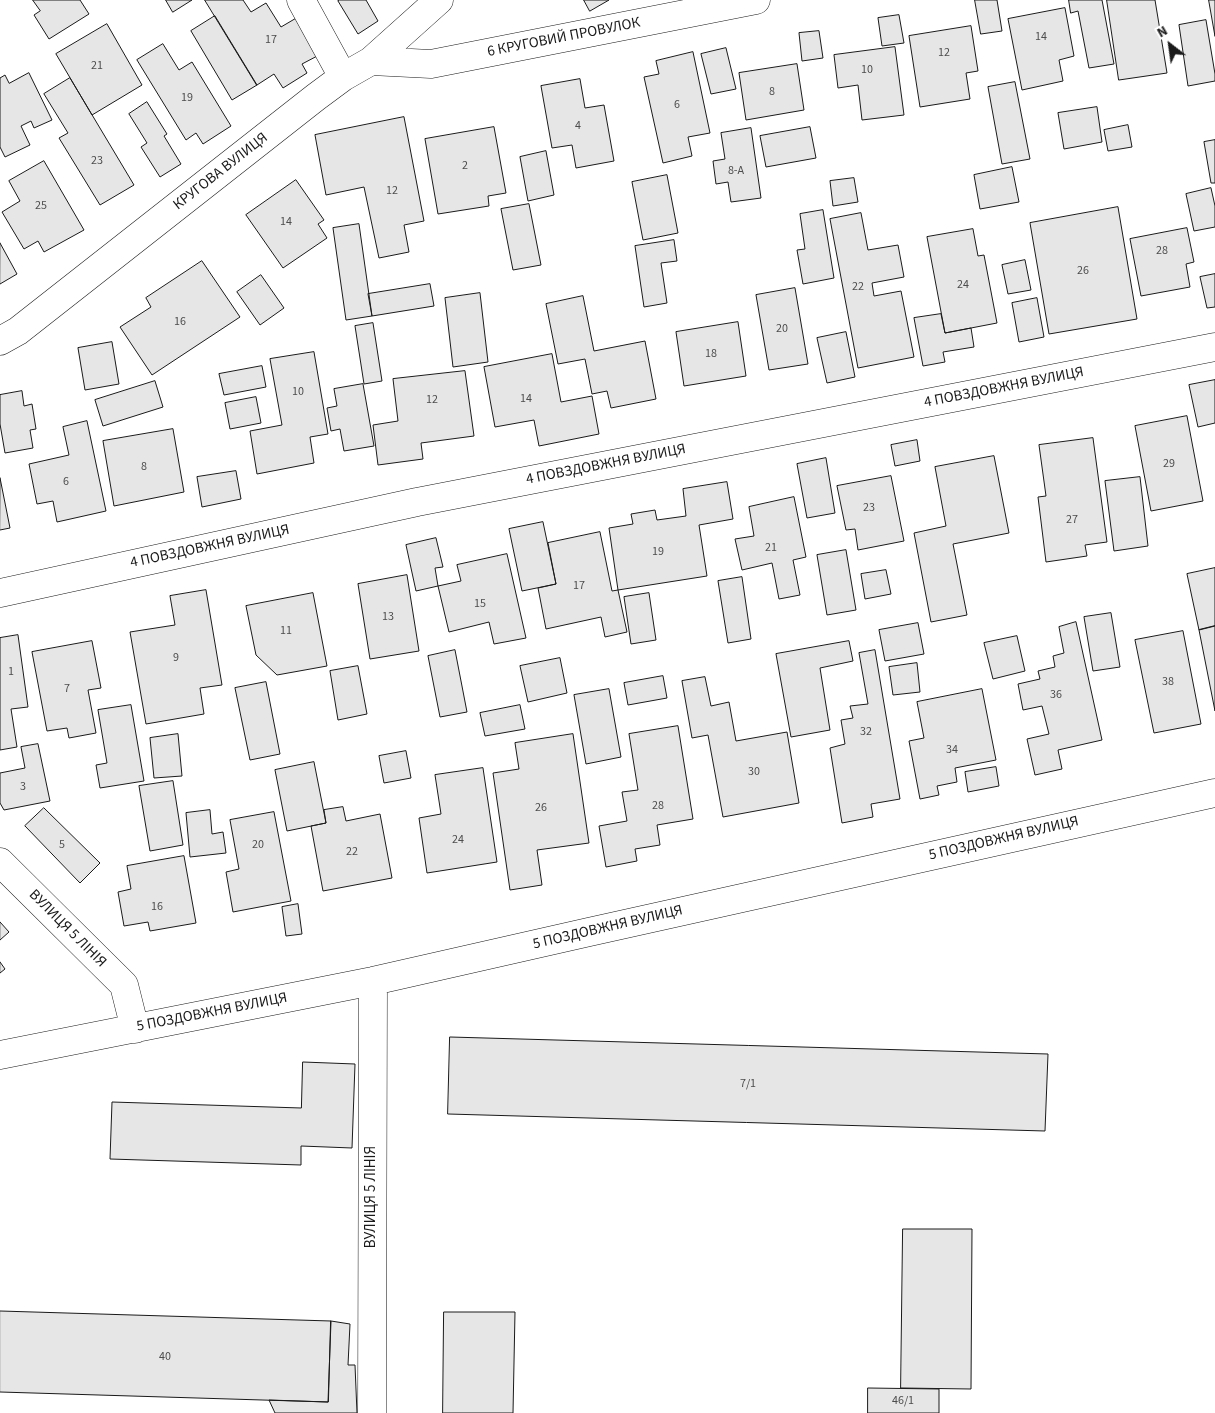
<!DOCTYPE html>
<html>
<head>
<meta charset="utf-8">
<style>
	body { margin:0 }
	#map { position:relative; width:1215px; height:1413px; overflow:hidden; background:#fff; font-family:"Source Sans 3",sans-serif }
	canvas { display:block }
	.north { position:absolute; left:1145px; top:20px; width:50px; height:50px; -webkit-text-stroke:4px #fff; paint-order:stroke; rotate:330deg; font-size:14px; font-weight:700; line-height:20px; text-align:center; color:#1a1a1a }
	.north::after { content:''; display:block; margin:auto; width:18px; height:22px; background:#1a1a1a; clip-path:polygon(50% 0,100% 100%,50% 72%,0 100%) }
</style>
</head>
<body>
<div id="map">
<canvas width="1215" height="1413"></canvas>
<div class="north">N</div>
</div>
<script>
const c = document.querySelector('canvas').getContext('2d');
c.lineJoin = 'round';
function fill(path, color) {
  c.fillStyle = color;
  c.fill(path, 'evenodd');
}
function trace(path, color, width, dash) {
  c.strokeStyle = color;
  c.lineWidth = width;
  c.lineCap = dash ? 'butt' : 'round';
  c.setLineDash(dash || []);
  c.stroke(path);
}
function label(font, color, halo, rows, align = 'center') {
  c.font = font + ' "Source Sans 3",sans-serif';
  c.lineWidth = 4;
  c.setLineDash([]);
  c.textBaseline = 'middle';
  c.strokeStyle = halo;
  c.fillStyle = color;
  for (const [text, x, y, turn = 0] of rows) {
    c.save();
    c.translate(x, y);
    c.rotate((+turn || 0) * Math.PI / 180);
    c.textAlign = isNaN(turn) ? turn : align;
    if (halo) c.strokeText(text, 0, 0);
    c.fillText(text, 0, 0);
    c.restore();
  }
}
const building = new Path2D(`
	M 33,0 L 80,0 L 89,14 L 49,39 L 34,15 L 40,11 Z
	M 166,0 L 192,0 L 173,12 Z
	M 205,0 L 243,0 L 251,12 L 266,3 L 281,27 L 298,17 L 321,54 L 302,64 L 307,73 L 283,88 L 274,74 L 257,85 Z
	M 340,0 L 366,0 L 378,21 L 358,34 L 338,1 Z
	M 584,0 L 609,0 L 590,11 Z
	M 975,0 L 997,0 L 1002,31 L 981,34 Z
	M 1069,0 L 1102,0 L 1114,64 L 1089,68 L 1078,11 L 1071,13 Z
	M 1107,0 L 1155,0 L 1167,73 L 1119,80 Z
	M 1209,0 L 1215,0 L 1215,36 Z
	M 1065,8 L 1074,56 L 1059,60 L 1063,81 L 1022,90 L 1008,19 Z
	M 899,15 L 904,43 L 882,46 L 878,18 Z
	M 215,16 L 257,85 L 232,100 L 191,31 Z
	M 1206,20 L 1215,74 L 1215,81 L 1188,86 L 1179,25 Z
	M 107,24 L 142,85 L 92,115 L 56,54 Z
	M 971,26 L 978,71 L 966,73 L 970,99 L 920,107 L 909,36 Z
	M 819,31 L 823,58 L 802,61 L 799,33 Z
	M 163,44 L 179,70 L 192,62 L 231,126 L 203,144 L 196,133 L 186,140 L 137,60 Z
	M 895,47 L 904,115 L 862,120 L 858,85 L 838,88 L 834,55 Z
	M 726,48 L 736,89 L 711,94 L 701,54 Z
	M 693,52 L 710,133 L 688,137 L 692,156 L 663,163 L 644,77 L 659,74 L 656,61 Z
	M 797,64 L 804,110 L 746,120 L 739,73 Z
	M 29,73 L 52,120 L 34,128 L 31,121 L 21,126 L 30,145 L 5,157 L 0,147 L 0,78 L 5,75 L 9,83 Z
	M 70,78 L 134,185 L 100,205 L 59,138 L 68,133 L 44,94 Z
	M 580,79 L 585,108 L 604,105 L 614,161 L 576,168 L 572,145 L 552,148 L 541,86 Z
	M 1015,82 L 1030,159 L 1002,164 L 988,87 Z
	M 147,102 L 167,134 L 164,136 L 181,164 L 160,177 L 141,147 L 147,143 L 129,114 Z
	M 1097,107 L 1102,142 L 1064,149 L 1058,113 Z
	M 404,117 L 424,221 L 404,225 L 409,252 L 379,258 L 364,187 L 326,195 L 315,135 Z
	M 1128,125 L 1132,147 L 1108,151 L 1104,130 Z
	M 494,127 L 506,193 L 488,196 L 489,206 L 438,214 L 425,139 Z
	M 810,127 L 816,158 L 766,167 L 760,136 Z
	M 751,128 L 761,198 L 731,202 L 728,182 L 716,184 L 713,161 L 725,159 L 721,133 Z
	M 1215,140 L 1215,183 L 1211,183 L 1204,142 Z
	M 546,151 L 554,195 L 528,201 L 520,157 Z
	M 44,161 L 84,230 L 44,252 L 38,241 L 24,249 L 2,212 L 20,201 L 9,181 Z
	M 1012,167 L 1019,202 L 980,209 L 974,175 Z
	M 667,175 L 678,233 L 643,240 L 632,182 Z
	M 854,178 L 858,202 L 833,206 L 830,181 Z
	M 296,180 L 324,220 L 318,224 L 327,238 L 283,268 L 246,215 Z
	M 1211,188 L 1215,206 L 1215,227 L 1194,231 L 1186,194 Z
	M 529,204 L 541,265 L 513,270 L 501,209 Z
	M 1118,207 L 1137,319 L 1049,334 L 1030,223 Z
	M 823,210 L 834,278 L 803,284 L 797,250 L 805,249 L 800,214 Z
	M 861,213 L 868,250 L 898,245 L 904,277 L 872,283 L 874,296 L 901,291 L 914,357 L 858,368 L 830,219 Z
	M 359,224 L 372,316 L 346,320 L 333,228 Z
	M 1187,228 L 1194,262 L 1186,264 L 1190,287 L 1141,296 L 1130,239 Z
	M 973,229 L 978,256 L 984,255 L 997,323 L 945,333 L 927,237 Z
	M 674,240 L 677,261 L 661,263 L 667,303 L 644,307 L 635,246 Z
	M 0,243 L 17,274 L 0,284 Z
	M 1025,260 L 1031,290 L 1008,294 L 1002,265 Z
	M 202,261 L 240,317 L 152,375 L 120,327 L 151,307 L 146,298 Z
	M 1215,274 L 1215,307 L 1207,308 L 1200,277 Z
	M 261,275 L 284,308 L 260,325 L 237,292 Z
	M 430,284 L 434,306 L 372,316 L 368,294 Z
	M 795,288 L 808,364 L 769,370 L 756,295 Z
	M 480,293 L 488,362 L 453,367 L 445,298 Z
	M 583,296 L 594,351 L 645,341 L 656,399 L 611,408 L 607,391 L 592,394 L 585,359 L 558,364 L 546,304 Z
	M 1037,298 L 1044,337 L 1019,342 L 1012,303 Z
	M 941,314 L 945,333 L 971,328 L 974,347 L 943,352 L 945,362 L 923,366 L 914,318 Z
	M 738,322 L 746,376 L 684,386 L 676,332 Z
	M 373,323 L 382,381 L 364,384 L 355,326 Z
	M 846,332 L 855,377 L 827,383 L 817,338 Z
	M 112,342 L 119,384 L 85,390 L 78,348 Z
	M 314,352 L 328,434 L 310,437 L 314,463 L 257,474 L 250,431 L 282,425 L 270,359 Z
	M 552,354 L 561,402 L 592,396 L 599,434 L 539,446 L 534,420 L 495,427 L 484,367 Z
	M 262,366 L 266,387 L 224,395 L 219,374 Z
	M 465,371 L 474,436 L 421,443 L 423,459 L 378,465 L 373,425 L 398,421 L 393,379 Z
	M 1215,380 L 1215,423 L 1198,427 L 1189,385 Z
	M 155,381 L 163,407 L 103,426 L 95,400 Z
	M 363,384 L 374,446 L 344,451 L 340,429 L 331,431 L 327,408 L 337,406 L 334,389 Z
	M 22,391 L 24,406 L 32,404 L 36,429 L 30,430 L 33,448 L 5,453 L 0,424 L 0,395 Z
	M 256,397 L 261,423 L 230,429 L 225,403 Z
	M 1187,416 L 1203,501 L 1151,511 L 1135,426 Z
	M 87,421 L 106,511 L 57,522 L 53,501 L 37,504 L 29,464 L 69,455 L 63,427 Z
	M 173,429 L 184,492 L 114,506 L 103,441 Z
	M 1093,438 L 1107,542 L 1085,545 L 1087,556 L 1046,562 L 1038,497 L 1046,496 L 1039,445 Z
	M 917,440 L 920,461 L 895,466 L 891,445 Z
	M 994,456 L 1009,533 L 953,544 L 967,615 L 931,622 L 914,533 L 946,526 L 935,467 Z
	M 826,458 L 835,513 L 807,518 L 797,464 Z
	M 236,471 L 241,499 L 202,507 L 197,477 Z
	M 891,476 L 904,541 L 858,550 L 855,529 L 846,530 L 837,486 Z
	M 1140,477 L 1148,546 L 1114,551 L 1105,481 Z
	M 0,478 L 10,528 L 0,530 Z
	M 727,482 L 733,519 L 699,525 L 707,576 L 618,590 L 609,528 L 633,524 L 631,514 L 655,510 L 657,520 L 686,516 L 683,489 Z
	M 794,497 L 806,557 L 793,560 L 800,595 L 779,599 L 772,563 L 742,570 L 735,539 L 754,536 L 749,507 Z
	M 543,522 L 556,584 L 522,591 L 509,529 Z
	M 600,532 L 612,591 L 618,590 L 627,632 L 605,637 L 601,617 L 546,629 L 538,588 L 556,584 L 548,543 Z
	M 436,538 L 443,567 L 435,568 L 438,586 L 416,591 L 406,545 Z
	M 846,550 L 856,610 L 827,615 L 817,555 Z
	M 507,554 L 526,638 L 494,644 L 489,622 L 449,632 L 438,586 L 461,581 L 457,565 Z
	M 1215,568 L 1215,626 L 1199,630 L 1187,574 Z
	M 886,570 L 891,594 L 865,599 L 861,574 Z
	M 407,575 L 419,651 L 370,659 L 358,584 Z
	M 742,577 L 751,639 L 728,643 L 718,581 Z
	M 206,590 L 222,685 L 200,688 L 204,714 L 146,724 L 130,632 L 175,625 L 170,596 Z
	M 313,593 L 327,666 L 277,675 L 256,655 L 246,606 Z
	M 649,593 L 656,640 L 631,644 L 624,597 Z
	M 1111,613 L 1120,667 L 1093,671 L 1084,617 Z
	M 1076,622 L 1102,740 L 1058,750 L 1062,769 L 1035,775 L 1027,739 L 1049,734 L 1042,706 L 1023,710 L 1018,684 L 1040,679 L 1038,671 L 1055,667 L 1053,656 L 1064,653 L 1059,627 Z
	M 918,623 L 924,654 L 885,661 L 879,630 Z
	M 1215,626 L 1215,711 L 1199,630 Z
	M 1183,631 L 1201,724 L 1154,733 L 1135,640 Z
	M 18,635 L 28,707 L 11,709 L 17,747 L 0,750 L 0,638 Z
	M 1017,636 L 1025,671 L 993,679 L 984,643 Z
	M 92,641 L 101,688 L 88,690 L 96,733 L 69,738 L 67,728 L 47,731 L 32,652 Z
	M 849,641 L 853,661 L 820,668 L 830,730 L 791,737 L 776,654 Z
	M 455,650 L 467,712 L 440,717 L 428,656 Z
	M 875,650 L 900,799 L 871,804 L 873,817 L 842,823 L 830,748 L 845,744 L 841,720 L 853,718 L 850,706 L 868,704 L 859,653 Z
	M 560,658 L 567,693 L 528,702 L 520,666 Z
	M 917,663 L 920,692 L 893,695 L 889,667 Z
	M 358,666 L 367,714 L 338,720 L 330,671 Z
	M 663,676 L 667,698 L 628,705 L 624,683 Z
	M 705,677 L 711,706 L 729,702 L 736,741 L 787,732 L 799,803 L 723,817 L 708,735 L 692,738 L 682,681 Z
	M 266,682 L 280,754 L 250,760 L 235,688 Z
	M 609,689 L 621,757 L 586,764 L 574,695 Z
	M 982,689 L 996,760 L 955,768 L 957,782 L 937,786 L 939,795 L 920,799 L 909,741 L 924,738 L 917,702 Z
	M 131,705 L 144,781 L 100,788 L 96,765 L 107,763 L 98,710 Z
	M 520,705 L 525,729 L 485,736 L 480,713 Z
	M 678,726 L 693,819 L 657,825 L 660,845 L 635,849 L 637,861 L 606,867 L 599,826 L 627,821 L 622,792 L 638,790 L 629,734 Z
	M 178,734 L 182,776 L 154,778 L 150,738 Z
	M 573,734 L 589,843 L 537,850 L 542,885 L 510,890 L 493,773 L 519,769 L 515,743 Z
	M 38,744 L 50,801 L 4,810 L 0,803 L 0,773 L 25,768 L 21,747 Z
	M 406,751 L 411,778 L 384,783 L 379,756 Z
	M 314,762 L 326,823 L 287,831 L 275,770 Z
	M 996,767 L 999,786 L 968,792 L 965,772 Z
	M 483,768 L 497,862 L 427,873 L 419,818 L 441,814 L 435,775 Z
	M 173,781 L 183,845 L 150,851 L 139,786 Z
	M 343,807 L 346,821 L 380,814 L 392,878 L 323,891 L 311,826 L 326,823 L 324,810 Z
	M 44,808 L 100,863 L 80,883 L 25,826 Z
	M 210,810 L 212,834 L 223,832 L 226,853 L 190,857 L 186,813 Z
	M 274,812 L 291,901 L 233,912 L 226,872 L 239,869 L 230,820 Z
	M 184,856 L 196,923 L 150,931 L 148,922 L 124,926 L 118,892 L 131,889 L 127,866 Z
	M 298,904 L 302,934 L 286,936 L 282,907 Z
	M 0,922 L 9,932 L 0,940 Z
	M 0,962 L 5,969 L 0,973 Z
	M 450,1037 L 1048,1054 L 1045,1131 L 448,1114 Z
	M 303,1062 L 355,1064 L 352,1148 L 301,1146 L 301,1165 L 110,1159 L 112,1102 L 301,1108 Z
	M 903,1229 L 972,1229 L 971,1389 L 901,1388 Z
	M 0,1311 L 331,1321 L 328,1402 L 0,1392 Z
	M 444,1312 L 515,1312 L 513,1413 L 443,1413 Z
	M 331,1321 L 350,1324 L 348,1365 L 355,1365 L 357,1413 L 275,1413 L 269,1400 L 328,1402 Z
	M 868,1388 L 939,1389 L 939,1413 L 868,1413 Z`);
fill(building, '#e6e6e6');
trace(building, '#1a1a1a', 1);
const street = new Path2D(`
	M 301,0 L 343,77
	M 371,61 L 431,64 L 756,0
	M 0,341 L 18,331 L 316,97 L 343,77 L 371,61 L 439,0
	M 0,593 L 417,502 L 1215,347
	M 0,862 L 124,985 L 135,1029
	M 0,1055 L 373,981 L 589,932 L 1215,793
	M 372,1413 L 373,981`);
trace(street, '#1a1a1a', 29);
trace(street, '#fff', 28);
label('12px', '#4d4d4d', null, [
	["14",1041,37],
	["17",271,40],
	["12",944,53],
	["21",97,66],
	["10",867,70],
	["8",772,92],
	["19",187,98],
	["6",677,105],
	["4",578,126],
	["23",97,161],
	["2",465,166],
	["8-А",736,171],
	["12",392,191],
	["25",41,206],
	["14",286,222],
	["28",1162,251],
	["26",1083,271],
	["24",963,285],
	["22",858,287],
	["16",180,322],
	["20",782,329],
	["18",711,354],
	["10",298,392],
	["14",526,399],
	["12",432,400],
	["29",1169,464],
	["8",144,467],
	["6",66,482],
	["23",869,508],
	["27",1072,520],
	["21",771,548],
	["19",658,552],
	["17",579,586],
	["15",480,604],
	["13",388,617],
	["11",286,631],
	["9",176,658],
	["1",11,672],
	["38",1168,682],
	["7",67,689],
	["36",1056,695],
	["32",866,732],
	["34",952,750],
	["30",754,772],
	["3",23,787],
	["28",658,806],
	["26",541,808],
	["24",458,840],
	["5",62,845],
	["20",258,845],
	["22",352,852],
	["16",157,907],
	["7/1",748,1084],
	["40",165,1357],
	["46/1",903,1401]
]);
label('15px', '#1a1a1a', '#fff', [
	["6 КРУГОВИЙ ПРОВУЛОК",564,38,-11],
	["КРУГОВА ВУЛИЦЯ",221,172,-38],
	["4 ПОВЗДОВЖНЯ ВУЛИЦЯ",1004,388,-11],
	["4 ПОВЗДОВЖНЯ ВУЛИЦЯ",606,465,-11],
	["4 ПОВЗДОВЖНЯ ВУЛИЦЯ",210,547,-12],
	["5 ПОЗДОВЖНЯ ВУЛИЦЯ",1004,839,-13],
	["5 ПОЗДОВЖНЯ ВУЛИЦЯ",608,928,-13],
	["ВУЛИЦЯ 5 ЛІНІЯ",67,929,45],
	["5 ПОЗДОВЖНЯ ВУЛИЦЯ",212,1013,-11],
	["ВУЛИЦЯ 5 ЛІНІЯ",372,1197,-90]
]);
</script>
</body>
</html>
